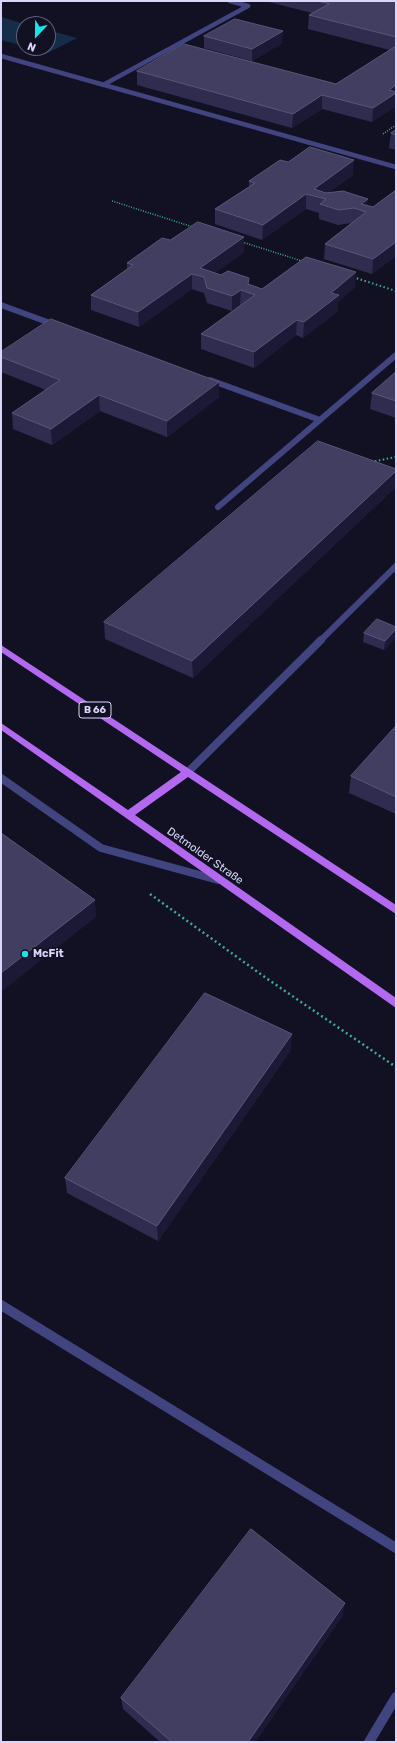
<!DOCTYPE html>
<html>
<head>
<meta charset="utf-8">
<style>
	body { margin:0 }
	#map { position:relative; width:397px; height:1743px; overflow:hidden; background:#121123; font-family:Rubik,sans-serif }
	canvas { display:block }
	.frame { position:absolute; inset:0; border:2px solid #d8d7fb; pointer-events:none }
	.north { position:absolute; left:16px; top:16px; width:40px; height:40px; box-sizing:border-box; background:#121123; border:1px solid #616079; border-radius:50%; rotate:202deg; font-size:11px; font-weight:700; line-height:16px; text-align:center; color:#d8d7fb }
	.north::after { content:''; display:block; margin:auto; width:14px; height:18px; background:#17e5e7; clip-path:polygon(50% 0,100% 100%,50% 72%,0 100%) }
</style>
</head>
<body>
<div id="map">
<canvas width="397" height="1743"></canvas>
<div class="frame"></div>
<div class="north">N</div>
</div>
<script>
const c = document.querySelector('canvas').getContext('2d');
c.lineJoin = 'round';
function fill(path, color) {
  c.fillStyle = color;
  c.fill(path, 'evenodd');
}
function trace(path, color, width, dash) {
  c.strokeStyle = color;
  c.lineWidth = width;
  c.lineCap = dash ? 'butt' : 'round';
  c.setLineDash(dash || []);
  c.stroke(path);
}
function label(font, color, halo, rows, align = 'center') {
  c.font = font + ' Rubik,sans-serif';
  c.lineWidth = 3.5;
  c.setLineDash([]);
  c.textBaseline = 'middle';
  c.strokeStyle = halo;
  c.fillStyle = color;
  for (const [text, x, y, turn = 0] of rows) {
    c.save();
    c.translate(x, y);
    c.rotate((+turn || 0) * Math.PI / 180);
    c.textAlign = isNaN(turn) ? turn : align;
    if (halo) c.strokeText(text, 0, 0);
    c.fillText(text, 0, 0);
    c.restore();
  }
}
fill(new Path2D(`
	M 1,17 L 25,24 L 24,46 L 1,40 Z
	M 48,30 L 77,38 L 48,53 L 30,48 L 48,48 Z`), '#152d49');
trace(new Path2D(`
	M 383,134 L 396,125
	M 112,201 L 193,227
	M 242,242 L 302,261
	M 353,277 L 355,278`), '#3bab9a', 1.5, [1, 1.5]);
trace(new Path2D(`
	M 353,277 L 396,291
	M 371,462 L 396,457`), '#3bab9a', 2, [1.5, 2.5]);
trace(new Path2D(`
	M 150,894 L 266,978 L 396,1067`), '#3bab9a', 2.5, [2, 3]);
trace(new Path2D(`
	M 230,1 L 248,6
	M 1,56 L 396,167
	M 103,85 L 248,6`), '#41447e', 4.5);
trace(new Path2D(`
	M 1,305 L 58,326
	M 210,380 L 320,420
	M 218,507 L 396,355
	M 320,641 L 396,566`), '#41447e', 6);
trace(new Path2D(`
	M 188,772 L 321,640
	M 1,778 L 101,848 L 218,880`), '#41447e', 8);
trace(new Path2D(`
	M 1,1305 L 396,1548`), '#41447e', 10);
trace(new Path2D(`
	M 369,1742 L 396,1697`), '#41447e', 10);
fill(new Path2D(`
	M 1,645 L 396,905 L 396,914 L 188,777 L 135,815 L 396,998 L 396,1008 L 1,730 L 1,723 L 128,810 L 181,772 L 1,652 Z`), '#b269f0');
fill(new Path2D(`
	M 265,1 L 396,1 L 396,106 L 372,122 L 322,109 L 292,128 L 137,85 L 137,71 L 336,84 L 390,50 L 308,29 L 309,15 L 312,13 Z
	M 204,36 L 282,43 L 252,61 L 204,48 Z
	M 396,130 L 396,150 L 389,148 L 391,133 Z
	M 288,162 L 353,175 L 328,193 L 373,207 L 396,190 L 396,256 L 372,274 L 324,259 L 325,244 L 351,223 L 338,225 L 319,219 L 319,213 L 306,209 L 262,240 L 215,224 L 215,209 L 249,187 L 249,181 Z
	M 244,237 L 244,252 L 215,273 L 262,289 L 355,287 L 338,302 L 338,311 L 303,338 L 296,335 L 254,368 L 201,349 L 201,334 L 241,305 L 240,305 L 232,311 L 207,303 L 204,293 L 192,289 L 139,327 L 91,310 L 91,295 L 127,269 L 127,263 L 170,240 Z
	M 1,352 L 219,397 L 167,437 L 100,411 L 52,445 L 13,429 L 12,413 L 46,390 L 1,372 Z
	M 396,372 L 396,418 L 370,409 L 372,393 Z
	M 396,469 L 396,487 L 193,678 L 105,639 L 104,622 Z
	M 396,627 L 396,637 L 384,650 L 363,642 L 364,633 Z
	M 396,726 L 396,814 L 349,793 L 351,776 Z
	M 291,1050 L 158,1241 L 67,1193 L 65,1178 Z
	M 343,1615 L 255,1742 L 160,1742 L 123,1709 L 121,1698 Z`), '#302c50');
fill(new Path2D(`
	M 283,31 L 282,43 L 252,61 L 252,49 Z
	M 396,85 L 396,106 L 372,122 L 373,108 L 389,90 Z
	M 322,95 L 322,109 L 292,128 L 293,114 Z
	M 354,160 L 353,175 L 321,198 L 314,189 Z
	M 306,194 L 306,209 L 262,240 L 263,225 Z
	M 368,199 L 367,214 L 361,204 Z
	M 244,237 L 244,252 L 205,280 L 200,268 Z
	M 396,242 L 396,256 L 372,274 L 373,259 Z
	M 356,272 L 355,287 L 338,302 L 338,311 L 303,338 L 304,322 L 331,293 Z
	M 192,274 L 192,289 L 139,327 L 138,312 Z
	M 241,290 L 240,305 L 232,311 L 232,296 Z
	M 297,320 L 296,335 L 254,368 L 254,352 Z
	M 219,382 L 219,397 L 167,437 L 167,421 Z
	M 99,395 L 100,411 L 52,445 L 51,429 Z
	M 396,471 L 396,487 L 193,678 L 192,661 Z
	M 396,629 L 396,637 L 384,650 L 385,641 Z
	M 95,900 L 96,917 L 1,992 L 1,973 Z
	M 292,1034 L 291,1050 L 158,1241 L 157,1226 Z
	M 345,1603 L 343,1615 L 255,1742 L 248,1742 Z`), '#1c1936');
const building = new Path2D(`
	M 318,1 L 396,1 L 396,37 L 309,15 L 329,4 Z
	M 235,19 L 283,31 L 252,49 L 204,36 Z
	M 184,44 L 336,84 L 396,46 L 396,85 L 389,90 L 396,92 L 396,93 L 373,108 L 322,95 L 293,114 L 137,71 Z
	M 396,130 L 396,135 L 391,133 Z
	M 310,147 L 354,160 L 314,189 L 326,193 L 343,191 L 368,199 L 361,204 L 373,207 L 396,190 L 396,242 L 373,259 L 325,244 L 366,212 L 354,208 L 339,210 L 320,204 L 326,199 L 306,194 L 263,225 L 215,209 L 255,183 L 249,181 L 280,160 L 288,162 Z
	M 198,222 L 244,237 L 200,268 L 221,275 L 228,271 L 249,278 L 248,284 L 262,289 L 306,257 L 356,272 L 331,293 L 339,295 L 304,322 L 297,320 L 254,352 L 201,334 L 255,295 L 241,290 L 232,296 L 207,288 L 204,277 L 192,274 L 138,312 L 91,295 L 133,265 L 127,263 L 162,238 L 170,240 Z
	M 51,319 L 219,382 L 167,421 L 99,395 L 51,429 L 12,413 L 60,380 L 1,357 L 1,352 Z
	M 396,372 L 396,401 L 372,393 Z
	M 318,441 L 396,469 L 396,471 L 192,661 L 104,622 Z
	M 377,619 L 396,627 L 396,629 L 385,641 L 364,633 Z
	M 396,726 L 396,797 L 351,776 Z
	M 1,833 L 95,900 L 1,973 Z
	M 205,993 L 292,1034 L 157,1226 L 65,1178 Z
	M 251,1529 L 345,1603 L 248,1742 L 172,1742 L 121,1698 Z`);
fill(building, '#423e62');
trace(building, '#59567a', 1);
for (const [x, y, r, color] of [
	[25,954,4,"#17e5e7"]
]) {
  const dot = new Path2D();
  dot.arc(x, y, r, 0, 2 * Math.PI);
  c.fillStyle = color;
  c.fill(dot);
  trace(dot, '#121123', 1.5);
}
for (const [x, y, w] of [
	[95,710,32]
]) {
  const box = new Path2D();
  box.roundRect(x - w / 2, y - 8, w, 16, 3);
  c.fillStyle = '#121123';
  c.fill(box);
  trace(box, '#d8d7fb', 1);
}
label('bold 10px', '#d8d7fb', null, [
	["B 66",95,710]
]);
label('11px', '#d8d7fb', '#121123', [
	["Detmolder Straße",205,856,35]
]);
label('bold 11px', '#d8d7fb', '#121123', [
	["McFit",33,954]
], 'left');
</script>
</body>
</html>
